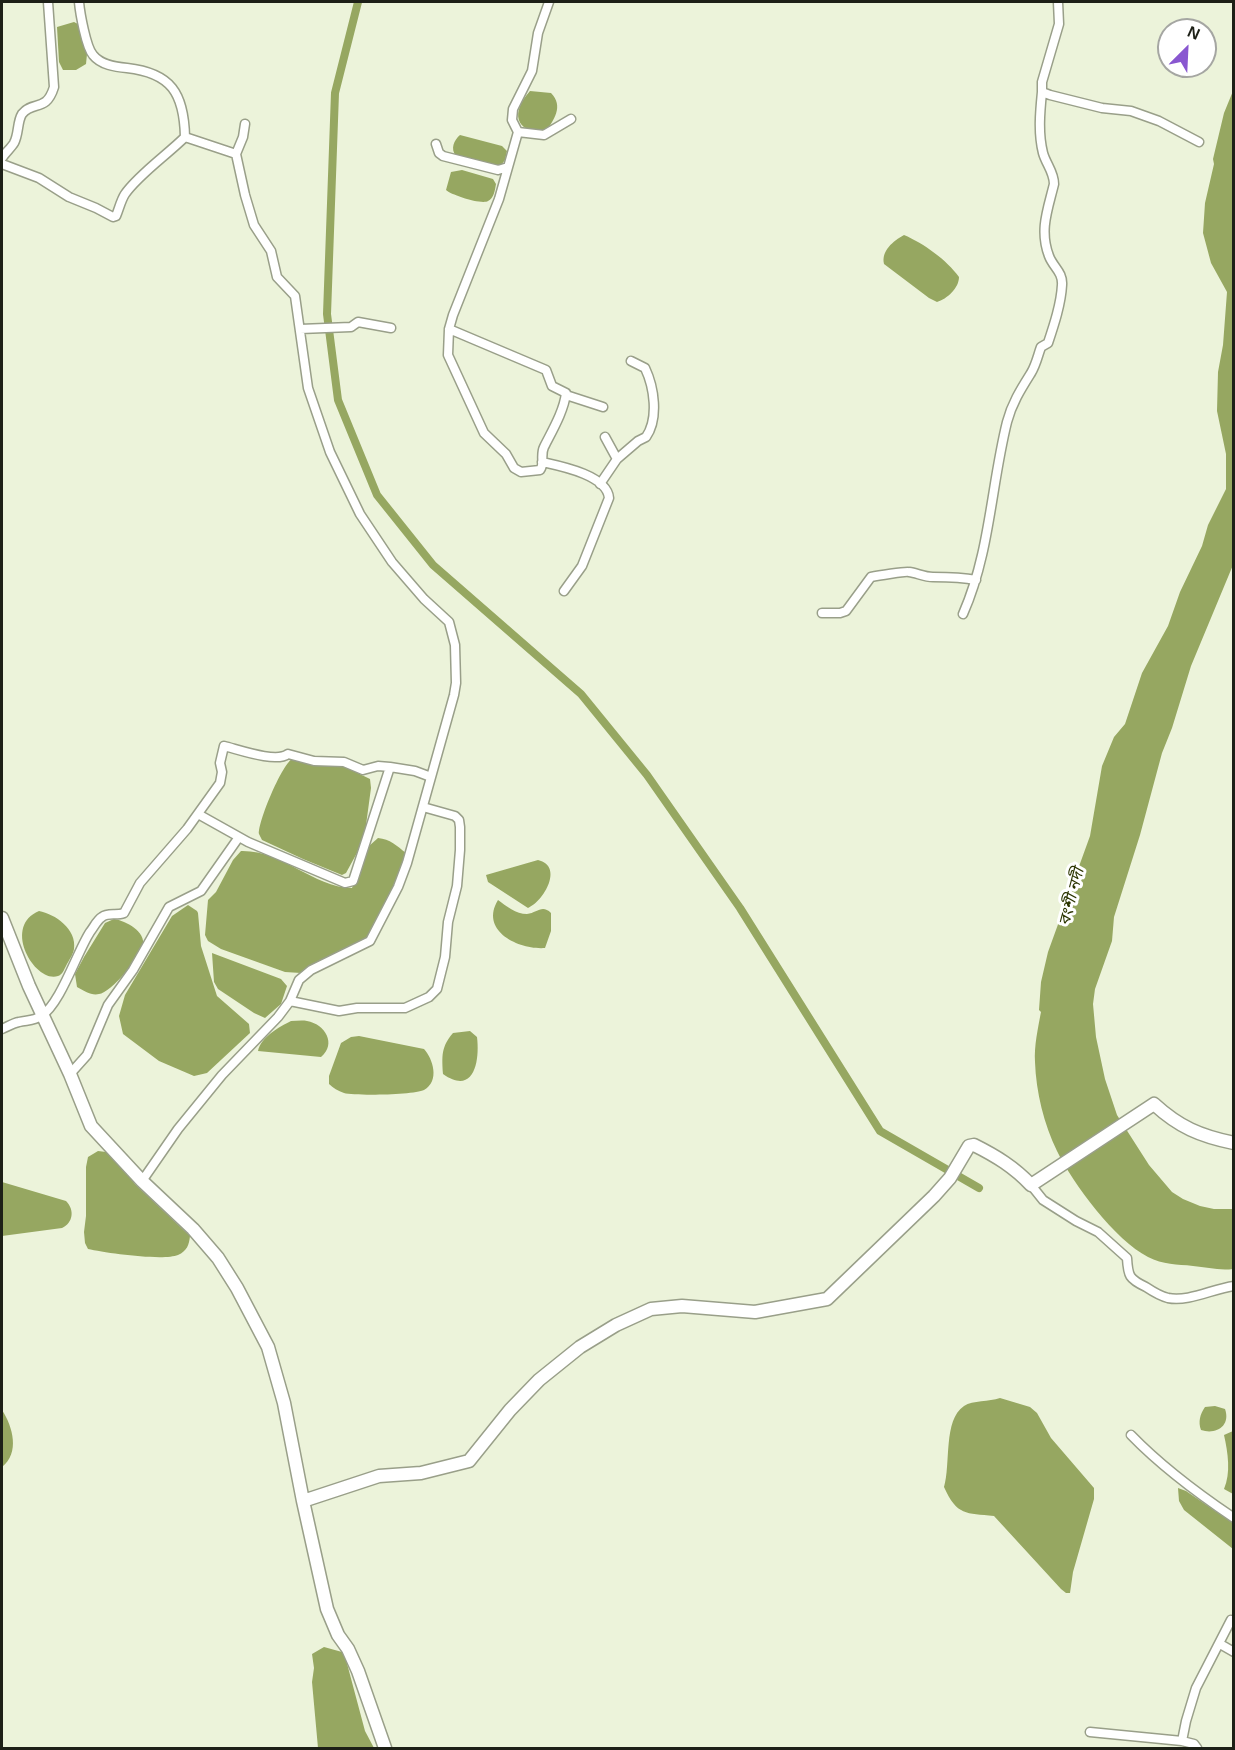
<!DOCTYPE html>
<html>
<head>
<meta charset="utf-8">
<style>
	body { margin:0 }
	#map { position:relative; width:1235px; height:1750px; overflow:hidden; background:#ecf3da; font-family:Arial,sans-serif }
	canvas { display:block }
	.frame { position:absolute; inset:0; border:3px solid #1d2017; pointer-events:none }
	.north { position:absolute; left:1157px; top:18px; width:60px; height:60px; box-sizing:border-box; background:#fff; border:2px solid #a5a6a2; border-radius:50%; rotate:24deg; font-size:16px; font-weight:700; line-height:24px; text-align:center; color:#1d2017 }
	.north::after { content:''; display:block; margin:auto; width:21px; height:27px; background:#8957d0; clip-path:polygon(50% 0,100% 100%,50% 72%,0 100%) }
</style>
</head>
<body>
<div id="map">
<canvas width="1235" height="1750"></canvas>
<div class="frame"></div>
<div class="north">N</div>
</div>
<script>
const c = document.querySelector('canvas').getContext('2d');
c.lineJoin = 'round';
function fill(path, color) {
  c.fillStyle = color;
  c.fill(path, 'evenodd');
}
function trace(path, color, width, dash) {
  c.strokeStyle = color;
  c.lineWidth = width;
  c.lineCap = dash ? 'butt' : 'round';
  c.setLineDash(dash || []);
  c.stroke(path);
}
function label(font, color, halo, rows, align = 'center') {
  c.font = font + ' Arial,"Noto Sans Bengali",sans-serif';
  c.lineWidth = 6;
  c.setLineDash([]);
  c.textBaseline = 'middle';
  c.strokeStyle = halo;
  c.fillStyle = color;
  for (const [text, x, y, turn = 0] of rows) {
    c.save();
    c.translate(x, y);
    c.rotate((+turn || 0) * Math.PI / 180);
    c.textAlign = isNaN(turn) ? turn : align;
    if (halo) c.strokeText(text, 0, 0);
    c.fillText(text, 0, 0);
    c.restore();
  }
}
fill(new Path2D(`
	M 74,22 L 80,25 L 87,54 L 86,64 L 76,70 L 63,70 L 59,62 L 57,27 Z
	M 530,91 L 551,93 C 564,106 554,120 545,133 C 514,132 511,112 530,91 Z
	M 1233,91 L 1233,565 L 1191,666 L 1172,728 L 1162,753 L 1140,835 L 1114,917 L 1112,941 L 1095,989 L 1093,1004 L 1096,1037 L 1105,1079 L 1117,1115 L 1149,1165 L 1172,1192 L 1183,1199 L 1200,1206 L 1214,1209 L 1233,1209 L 1233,1269 C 1219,1271 1207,1267 1193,1266 C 1177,1264 1163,1265 1148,1257 C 1115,1240 1073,1184 1057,1151 C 1044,1124 1036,1092 1035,1062 C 1034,1046 1038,1028 1041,1012 L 1039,1010 L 1041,982 L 1048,952 L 1090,836 L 1102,766 L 1114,737 L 1125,724 L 1142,673 L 1168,626 L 1180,592 L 1202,546 L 1208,525 L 1226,489 L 1226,454 L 1217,411 L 1218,372 L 1223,345 L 1227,292 L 1211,263 L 1203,233 L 1205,203 L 1214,164 L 1213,159 L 1224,113 Z
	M 460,135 L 502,146 L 507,151 L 505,160 L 499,168 L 456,156 C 450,149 454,140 460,135 Z
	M 462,170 L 493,179 L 496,184 C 495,190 494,198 488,201 C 482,205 451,195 446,190 L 451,172 Z
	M 904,235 C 923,243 947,260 959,277 C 959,288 947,299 937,302 L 929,298 L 884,264 C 881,251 893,241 904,235 Z
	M 292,759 L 315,765 L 343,766 L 370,779 L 371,788 L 364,840 L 346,873 L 342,875 L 303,859 L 262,840 L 259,834 C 258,822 281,766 292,759 Z
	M 378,838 C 390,839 397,846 406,853 L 405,867 L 367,939 L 301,973 L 285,972 L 221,949 L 208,941 L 205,935 L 208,900 L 216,892 L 233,860 L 241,851 C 283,850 312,887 352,888 L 369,846 Z
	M 538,860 C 564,866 544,901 528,908 L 488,882 L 486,875 Z
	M 498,900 C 506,906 516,914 527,914 C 537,913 542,904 551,913 L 551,931 L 545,948 C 519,950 479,931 498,900 Z
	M 188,905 L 197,911 L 198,913 L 201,946 L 217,996 L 249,1024 L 250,1033 L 207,1073 L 194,1076 L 159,1061 L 123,1034 L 119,1016 L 125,995 L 172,916 Z
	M 39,911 C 55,914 77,929 74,949 C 73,955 69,960 66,966 C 64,970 62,975 58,976 C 36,984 1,927 39,911 Z
	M 114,919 C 126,921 146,931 143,946 C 141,956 111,993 99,994 C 92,996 84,991 77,987 L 75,974 L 84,957 L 105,923 Z
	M 212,953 L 281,979 L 287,986 L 281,1004 L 265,1018 L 254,1013 L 218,989 L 214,982 Z
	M 291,1021 C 296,1021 302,1020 307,1021 C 325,1024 337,1044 321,1057 L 258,1051 C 261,1037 279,1027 291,1021 Z
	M 470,1031 L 477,1037 C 480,1061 474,1096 443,1074 C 442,1056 441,1047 453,1033 Z
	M 359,1036 L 424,1049 C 433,1059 440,1081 424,1090 C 414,1095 355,1096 344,1093 C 338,1091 333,1088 329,1084 L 329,1076 L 341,1043 L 351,1037 Z
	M 98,1151 L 106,1152 L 116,1160 L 123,1166 L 135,1184 L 190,1236 C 189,1245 187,1251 178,1255 C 163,1261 106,1253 88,1249 L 85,1243 L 84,1232 L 86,1216 L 86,1167 L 88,1157 Z
	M 2,1182 L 66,1201 C 75,1210 73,1223 62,1228 L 2,1236 Z
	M 1000,1398 L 1030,1407 L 1037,1413 L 1051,1438 L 1094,1488 L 1094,1499 L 1073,1572 L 1070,1593 L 1066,1593 L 1061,1589 L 994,1516 C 966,1513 957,1516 944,1487 C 951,1464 943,1420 964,1406 C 973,1400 989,1402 1000,1398 Z
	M 1215,1406 L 1225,1409 C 1231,1426 1216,1435 1201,1430 C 1198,1422 1200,1414 1205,1407 Z
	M 2,1410 C 13,1427 20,1453 2,1467 Z
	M 1233,1431 L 1234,1431 L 1233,1494 L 1224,1489 C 1231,1473 1228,1453 1224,1435 Z
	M 1178,1488 L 1186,1491 L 1233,1523 L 1233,1549 L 1184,1510 L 1179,1501 Z
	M 324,1647 L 342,1652 L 345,1656 L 365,1731 L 374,1748 L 318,1748 L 312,1682 L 314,1668 L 312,1654 Z`), '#96a761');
trace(new Path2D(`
	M 358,2 L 335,93 L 327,314 L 338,400 L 377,495 L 433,565 L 581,694 L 647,775 L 740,908 L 880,1131 L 979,1188`), '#96a761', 8);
const street = new Path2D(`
	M 79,2 C 80,13 86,47 93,55 C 101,65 115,67 127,68 C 171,73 184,93 185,137 L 236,154 L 245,195 L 254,225 L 271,251 L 277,277 L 295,296 L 308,388 L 330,452 L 360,514 L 392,562 L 424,599 L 449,622 L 455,645 L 456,683 L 454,695 L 407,863 L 398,887 L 370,941 L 311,970 L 299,980 L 290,1001 L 278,1017 L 222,1075 L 178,1129 L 142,1181
	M 1058,2 L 1059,24 L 1042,82 L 1042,92 L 1050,95 L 1102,108 L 1131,111 L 1159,121 L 1199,142
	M 518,132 L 544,135 L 571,119
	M 436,144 L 439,153 L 443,156 L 498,170 L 508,167
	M 236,154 L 243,137 L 245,124
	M 2,158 C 5,153 11,148 14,143 C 19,134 17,122 22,114 C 33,100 46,113 54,87 L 48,2
	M 2,164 L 39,178 L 69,197 L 96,208 L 113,217 L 116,216 C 119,209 121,200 125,194 C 138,175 168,154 185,137
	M 300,329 L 351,327 L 358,322 L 391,328
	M 449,329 L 546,370 L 552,386 L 566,393 C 564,411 552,431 544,447 C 540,455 545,464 540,470 L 521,472 L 514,468 L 506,454 L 484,433 L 448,355 L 449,329 L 453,315 L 499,199 L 518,132 L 512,120 L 513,109 L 532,71 L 538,33 L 549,2
	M 566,395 L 603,407
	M 605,437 L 617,459
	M 542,462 C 560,466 607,475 609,498 L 582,566 L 564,591
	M 600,484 L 617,459 L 638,441 L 646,437 C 659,418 654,387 645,368 L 631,361
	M 822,613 L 840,613 L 846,611 L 871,577 C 876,576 906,571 909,572 C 917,573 924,577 933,577 C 948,577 961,577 976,580
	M 963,614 C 990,553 991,486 1007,422 C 1012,403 1021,389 1031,373 C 1036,365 1038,355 1041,347 L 1048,343 C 1054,325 1061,304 1062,285 C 1063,272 1053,267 1049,256 C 1039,230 1048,209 1054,184 C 1054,172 1046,164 1043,153 C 1038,133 1040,112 1042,92
	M 198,814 L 248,842 L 345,883 L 353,881 L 390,767
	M 290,1001 L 339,1011 L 357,1008 L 405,1008 L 429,997 L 437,989 L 445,957 L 448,922 L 457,886 L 460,850 L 460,827 L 459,820 L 455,816 L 423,807
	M 2,1029 C 7,1027 13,1023 19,1022 C 27,1020 34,1021 41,1016 C 60,1005 77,952 90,932 C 94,927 97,920 102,917 C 108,912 116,916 124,913 L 140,883 L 187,829 L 220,783 L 222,772 L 220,763 L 224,746 C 240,750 276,763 288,754 L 314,761 L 344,762 L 363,770 L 378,766 L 390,767 L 415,771 L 431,777
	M 70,1074 L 87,1055 L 108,1005 L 133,970 L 169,907 L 201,891 L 239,837
	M 1031,1185 L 1043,1200 L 1076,1221 L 1098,1232 L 1127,1258 C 1128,1276 1129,1279 1146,1287 C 1152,1291 1160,1296 1168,1298 C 1189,1302 1212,1289 1234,1286
	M 1131,1435 C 1162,1467 1197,1493 1234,1518
	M 1220,1644 L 1234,1652
	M 1090,1732 L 1182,1741
	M 1197,1748 L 1194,1744 L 1182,1741 L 1186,1721 L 1196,1688 L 1231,1620`);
const secondary = new Path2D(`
	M 2,918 L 29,986 L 70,1074 L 91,1126 L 142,1181 L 193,1229 L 218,1258 L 237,1288 L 268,1347 L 284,1403 L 303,1501 L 327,1609 L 338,1635 L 348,1649 L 358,1671 L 385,1748
	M 303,1501 L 379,1476 L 421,1473 L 469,1461 L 510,1410 L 539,1380 L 580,1347 L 616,1325 L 651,1309 L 682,1306 L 755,1312 L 827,1299 L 934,1196 L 950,1178 L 969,1146 L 974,1145 C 996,1156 1014,1167 1031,1185 L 1154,1104 C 1179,1127 1200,1136 1234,1143`);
trace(street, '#999f89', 11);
trace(secondary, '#999f89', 15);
trace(street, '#fff', 8);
trace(secondary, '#fff', 12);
label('italic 16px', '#2b3500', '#fff', [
	["বংশী নদী",1072,897,-75]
]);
</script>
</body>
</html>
